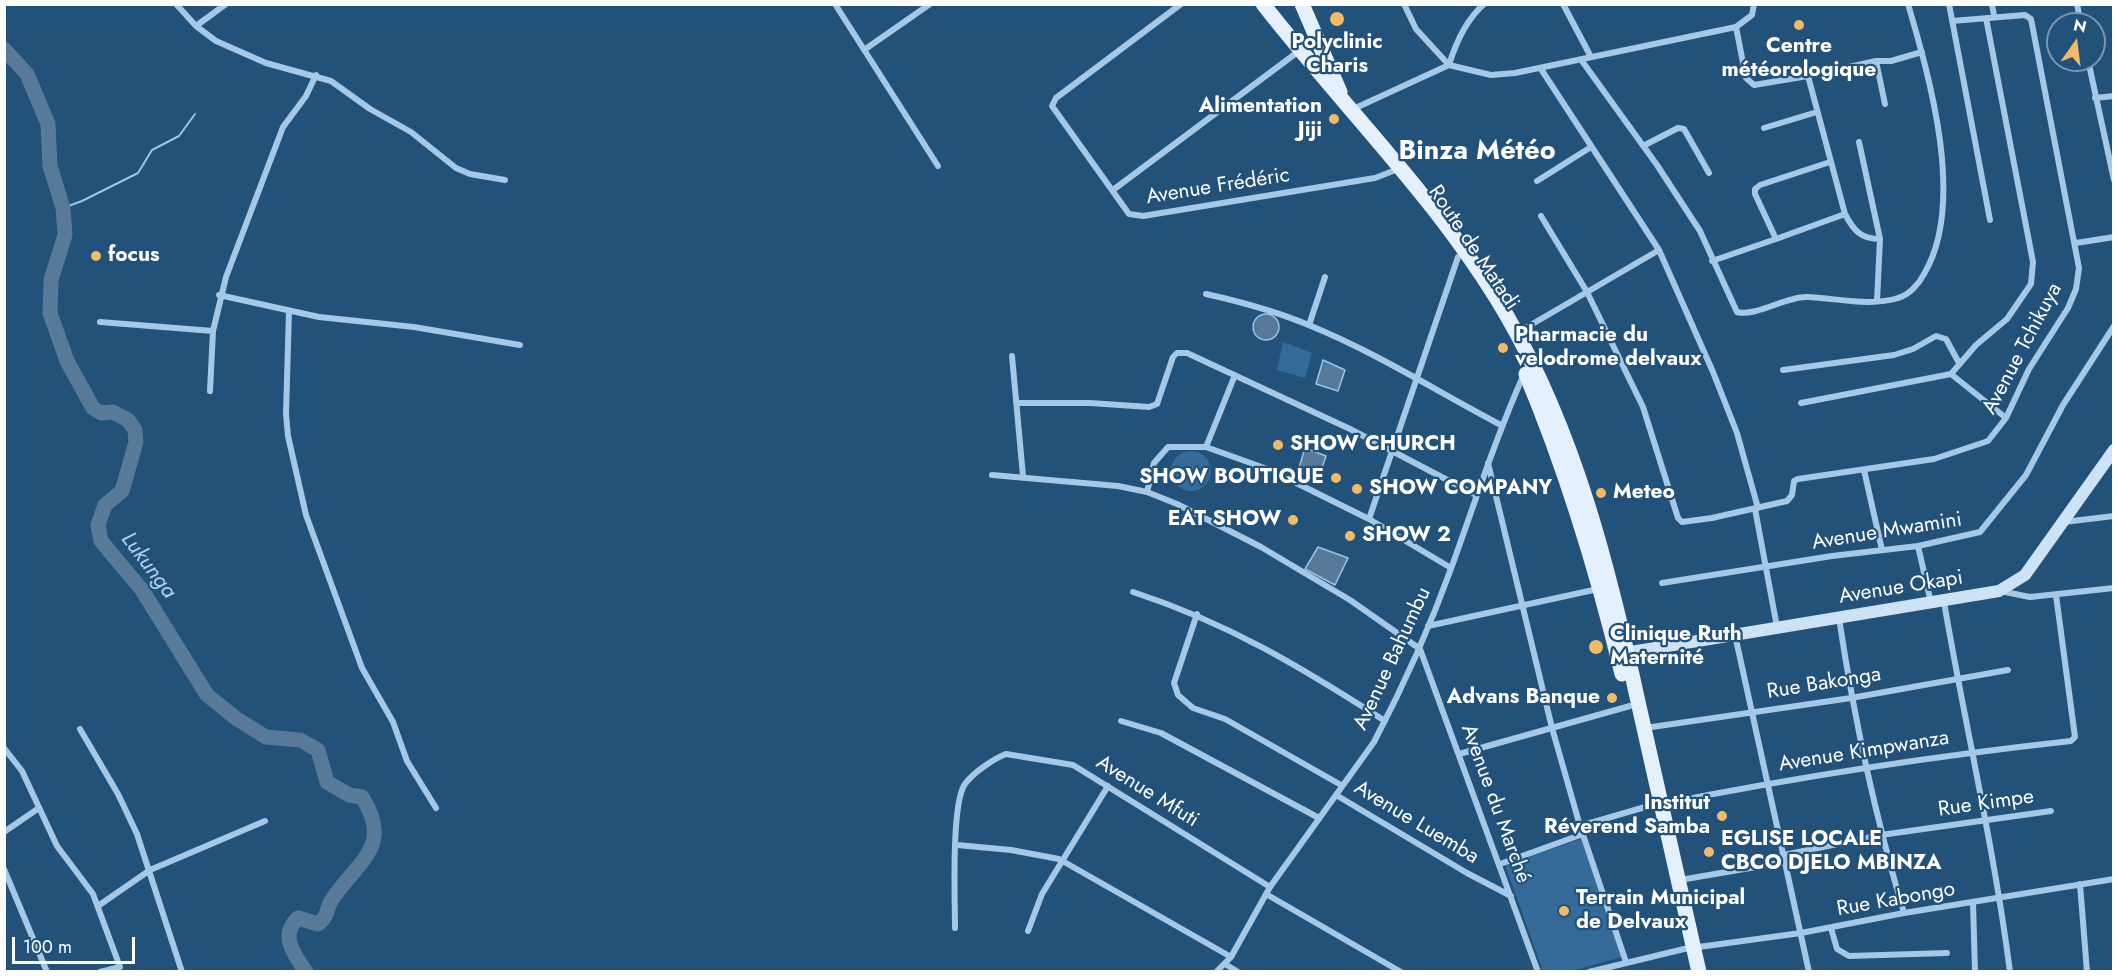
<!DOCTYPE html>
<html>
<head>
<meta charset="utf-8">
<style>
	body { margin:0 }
	#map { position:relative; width:2118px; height:976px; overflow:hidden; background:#22517a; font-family:Jost,sans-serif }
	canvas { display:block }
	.frame { position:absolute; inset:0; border:6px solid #fff; pointer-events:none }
	.north { position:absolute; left:2046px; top:12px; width:60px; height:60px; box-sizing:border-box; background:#22517a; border:2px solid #7a97af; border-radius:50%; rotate:14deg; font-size:16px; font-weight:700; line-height:24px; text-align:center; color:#fff }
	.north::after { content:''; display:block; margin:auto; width:21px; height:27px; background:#f1bb66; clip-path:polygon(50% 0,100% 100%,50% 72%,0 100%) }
	.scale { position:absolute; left:12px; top:937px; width:123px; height:27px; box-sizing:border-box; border:3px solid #fff; border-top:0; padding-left:8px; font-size:18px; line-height:21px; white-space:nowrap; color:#fff; -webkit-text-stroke:4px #22517a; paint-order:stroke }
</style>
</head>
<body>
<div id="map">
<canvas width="2118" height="976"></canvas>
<div class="frame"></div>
<div class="north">N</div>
<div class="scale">100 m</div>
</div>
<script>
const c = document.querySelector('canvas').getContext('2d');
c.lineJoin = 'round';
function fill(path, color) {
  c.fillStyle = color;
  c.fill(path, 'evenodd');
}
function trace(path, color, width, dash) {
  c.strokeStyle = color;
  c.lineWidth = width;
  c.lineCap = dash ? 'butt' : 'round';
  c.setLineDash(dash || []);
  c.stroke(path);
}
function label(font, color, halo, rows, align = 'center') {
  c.font = font + ' Jost,sans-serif';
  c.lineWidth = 4.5;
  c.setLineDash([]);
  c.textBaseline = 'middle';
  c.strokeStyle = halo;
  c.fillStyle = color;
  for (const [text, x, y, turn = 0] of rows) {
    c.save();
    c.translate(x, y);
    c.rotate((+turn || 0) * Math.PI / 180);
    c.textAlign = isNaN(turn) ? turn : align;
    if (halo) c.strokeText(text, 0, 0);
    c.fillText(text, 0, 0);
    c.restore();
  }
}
fill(new Path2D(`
	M 1283,342 L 1312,353 L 1305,378 L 1277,370 Z
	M1171 471a20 20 0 1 1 40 0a20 20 0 1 1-40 0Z
	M 1581,839 L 1622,957 L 1571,971 L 1543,971 L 1505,865 Z`), '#356b98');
const water = new Path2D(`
	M1253 327a13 13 0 1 1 26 0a13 13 0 1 1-26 0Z
	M 1323,360 L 1345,370 L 1338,391 L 1316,384 Z
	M 1305,448 L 1326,456 L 1318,480 L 1298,471 Z
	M 1318,547 L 1348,558 L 1335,585 L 1305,569 Z`);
fill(water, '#587a98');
trace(water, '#98c4e6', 1.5);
trace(new Path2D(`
	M 63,208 L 82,201 L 138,173 L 152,150 L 179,136 L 195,114`), '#98c4e6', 2);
trace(new Path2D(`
	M 4,49 L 27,74 L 48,124 L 50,166 L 63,208 L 65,235 L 51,280 L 50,313 L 67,361 L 93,408 L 101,413 L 113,412 L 128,420 L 135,430 L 136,442 L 122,491 L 105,505 L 98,525 L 101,541 L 142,590 L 207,695 L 237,719 L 266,737 L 300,740 L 318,750 L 327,782 L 349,795 L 362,797 C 394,847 357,861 331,901 C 326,910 328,917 318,924 L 298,918 C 279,936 294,954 306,972`), '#587a98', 15);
trace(new Path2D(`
	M 176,4 L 196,26 L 216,41 L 266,63 L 331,81 L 370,109 L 411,132 L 456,168 L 470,174 L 505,180
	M 835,4 L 938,166
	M 1181,4 L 1056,98 L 1052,106 L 1129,214 L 1143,216 L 1375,178 L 1393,171
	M 1404,4 L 1416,29 L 1449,65 C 1456,42 1466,20 1484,4
	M 1563,4 L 1591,57
	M 1949,4 L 1990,220
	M 1992,4 L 1994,16
	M 2077,4 L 2081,24
	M 196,26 L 226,4
	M 1736,27 L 1746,78 L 1754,85 L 1808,76 L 1876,61 L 1891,61 L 1922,52
	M 864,50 L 930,4
	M 2088,60 L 2114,180
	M 1582,61 L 1657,165 L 1700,231 L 1737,312 C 1756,317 1787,296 1807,297 C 1836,298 1870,307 1898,298 C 1909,295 1919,284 1924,274 C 1966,204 1930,79 1908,4
	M 1876,61 L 1885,104
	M 1541,69 L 1659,250 L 1713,372 L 1737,433 L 1758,508
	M 1808,76 L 1845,214 C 1854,231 1861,239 1880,239 L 1877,301
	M 2095,98 L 2114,96
	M 1351,110 L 1449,65 L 1491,75 L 1515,73 L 1736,27 L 1752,15 L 1754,4
	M 1764,128 L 1817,112
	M 1859,142 L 1880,239
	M 1643,146 L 1678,128 L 1684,129 L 1709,173
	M 1830,162 L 1760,185 L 1755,189 L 1755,194 L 1776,239 L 1845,214
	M 1537,181 L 1591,147
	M 1113,190 L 1299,51
	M 1541,216 L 1587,292 L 1643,407 L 1678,518 L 1682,522 L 1712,518 L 1787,501 L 1792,495 L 1794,481 L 1798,479 L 1934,459 L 1988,441 L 2006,418 L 2029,369 L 2068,308 L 2076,289 L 2079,268 L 2031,19 L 2025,15 L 1952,21
	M 2076,243 L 2114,237
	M 1712,261 L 1776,239
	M 1206,294 C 1242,302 1278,312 1311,326 C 1377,353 1438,392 1501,425
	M 219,295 L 319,317 L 414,327 L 520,345
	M 289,311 L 286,414 L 288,436 L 306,515 L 362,668 L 393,722 L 407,761 L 436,808
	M 100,322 L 213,331
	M 1309,325 L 1325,277
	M 1517,333 L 1659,250
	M 1012,356 L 1023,476
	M 1783,370 L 1894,355 L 1913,349 L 1936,336 L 1946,339 L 1959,363
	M 1951,374 L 2006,418
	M 210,391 L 213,331 L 226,277 L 283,127 L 306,96 L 316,75
	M 1017,403 L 1090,403 L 1149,407 L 1157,404 L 1173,357 L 1177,353 L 1187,353 L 1350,429 L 1476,495
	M 1801,403 L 1951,374 L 1976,345 L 2007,319 L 2031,284 L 2033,262 L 1986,18
	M 1206,447 L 1235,375
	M 1488,463 L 1552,728 L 1580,826 L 1626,962
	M 1864,470 L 1882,550
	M 992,475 L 1118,486 L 1147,492 L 1177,504 L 1261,547 L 1350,600 L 1420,649 L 1538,972
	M 1147,492 L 1154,463 L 1168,447 L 1206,447 L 1270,470 L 1369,519 L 1451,568
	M 1755,509 L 1777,627
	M 1369,519 L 1458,257
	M 2064,522 L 2114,516
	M 1918,546 L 1931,603
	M 1662,583 L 1832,556 L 1918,546 L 1980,532 L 2026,475 L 2063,405 L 2114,326
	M 2000,591 L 2030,597 L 2114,588
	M 1133,592 C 1228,623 1301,667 1385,721
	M 1944,602 C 1965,725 1994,847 2010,972
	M 1197,614 L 1174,683 L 1178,695 L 1193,708 L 1225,719 L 1341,785
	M 1839,618 C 1854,718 1875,816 1904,913
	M 1428,626 L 1598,589
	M 1735,635 L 1809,972
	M 1121,721 L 1161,733 L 1319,818
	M 1645,728 L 1851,698 L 2008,670
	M 80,729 L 118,794 L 137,834 L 182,972
	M 4,748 L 22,771 L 57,846 L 93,894 L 120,967 L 100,972
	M 1459,754 L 1630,706
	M 1336,795 L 1467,873 L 1511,896
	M 1662,804 C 1797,777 1934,756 2071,741 L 2075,737 L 2056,595
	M 1580,826 L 1652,805
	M 4,832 L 39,808
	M 957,845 L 1011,850 L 1059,859 L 1231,957
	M 1784,855 L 1881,835 L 2051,811
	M 1500,864 L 1583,834
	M 4,869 L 47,972
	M 1680,880 L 1785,862
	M 2080,884 L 2087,972
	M 1266,894 L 1401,972
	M 1973,903 L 1975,972
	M 98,906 L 150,870 L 265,821
	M 955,928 C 955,899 951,804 965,784 C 973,773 993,759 1006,754 L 1073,765 L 1270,887
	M 1831,928 L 1837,949 L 1849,956 L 1947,953
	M 1028,931 L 1042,894 L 1108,786
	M 1225,964 L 1238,972
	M 1216,972 L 1231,957 L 1270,887 L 1374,742 C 1404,685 1430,627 1452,566 C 1475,502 1496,437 1524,374
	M 1589,972 L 1684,949 L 1801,933 L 1904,913 L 2114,879`), '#a4c8e5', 6);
trace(new Path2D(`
	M 1619,654 L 1999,591 L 2025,575 L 2114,450`), '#cde2f4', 12);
trace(new Path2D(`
	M 1263,4 C 1345,109 1440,201 1507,316 C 1576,435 1610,573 1639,706 C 1659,795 1679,883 1699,972
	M 1302,4 L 1340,92
	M 1526,374 C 1567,472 1597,571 1622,674`), '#e4f0fc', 15);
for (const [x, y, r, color] of [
	[1337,19,8,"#f1bb66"],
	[1799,25,6,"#f1bb66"],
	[1334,119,6,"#f1bb66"],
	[96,256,6,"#f1bb66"],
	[1503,348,6,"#f1bb66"],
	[1278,445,6,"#f1bb66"],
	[1336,478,6,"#f1bb66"],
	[1357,489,6,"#f1bb66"],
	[1601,493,6,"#f1bb66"],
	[1293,520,6,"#f1bb66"],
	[1350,536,6,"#f1bb66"],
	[1596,647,8,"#f1bb66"],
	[1612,698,6,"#f1bb66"],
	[1722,816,6,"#f1bb66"],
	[1709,852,6,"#f1bb66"],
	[1564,911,6,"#f1bb66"]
]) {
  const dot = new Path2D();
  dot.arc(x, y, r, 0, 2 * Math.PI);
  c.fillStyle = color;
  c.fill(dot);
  trace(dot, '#22517a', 2);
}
label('bold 21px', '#fff', '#22517a', [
	["Polyclinic",1337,43,"center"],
	["Charis",1337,67,"center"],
	["Centre",1799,47,"center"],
	["météorologique",1799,71,"center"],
	["Alimentation",1322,107,"right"],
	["Jiji",1322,131,"right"],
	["focus",108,256],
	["Pharmacie du",1515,336],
	["velodrome delvaux",1515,360],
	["SHOW CHURCH",1290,445],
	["SHOW BOUTIQUE",1324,478,"right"],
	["SHOW COMPANY",1369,489],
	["Meteo",1613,493],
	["EAT SHOW",1281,520,"right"],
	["SHOW 2",1362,536],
	["Clinique Ruth",1610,635],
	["Maternité",1610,659],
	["Advans Banque",1600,698,"right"],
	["Institut",1710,804,"right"],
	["Réverend Samba",1710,828,"right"],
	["EGLISE LOCALE",1721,840],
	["CBCO DJELO MBINZA",1721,864],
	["Terrain Municipal",1576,899],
	["de Delvaux",1576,923]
], 'left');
label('21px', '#fff', '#22517a', [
	["Avenue Frédéric",1218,187,-9],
	["Route de Matadi",1473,248,56],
	["Avenue Tchikuya",2023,349,-62],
	["Avenue Mwamini",1887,532,-9],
	["Avenue Okapi",1901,588,-9],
	["Avenue Bahumbu",1393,659,-65],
	["Rue Bakonga",1824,684,-9],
	["Avenue Kimpwanza",1864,752,-9],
	["Avenue Mfuti",1147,792,32],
	["Avenue du Marché",1495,804,70],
	["Rue Kimpe",1986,804,-8],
	["Avenue Luemba",1416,823,31],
	["Rue Kabongo",1896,900,-10]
]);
label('italic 22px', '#afd1ed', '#22517a', [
	["Lukunga",148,566,53]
]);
label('bold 27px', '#fff', '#22517a', [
	["Binza Météo",1477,152]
]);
</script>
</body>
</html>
